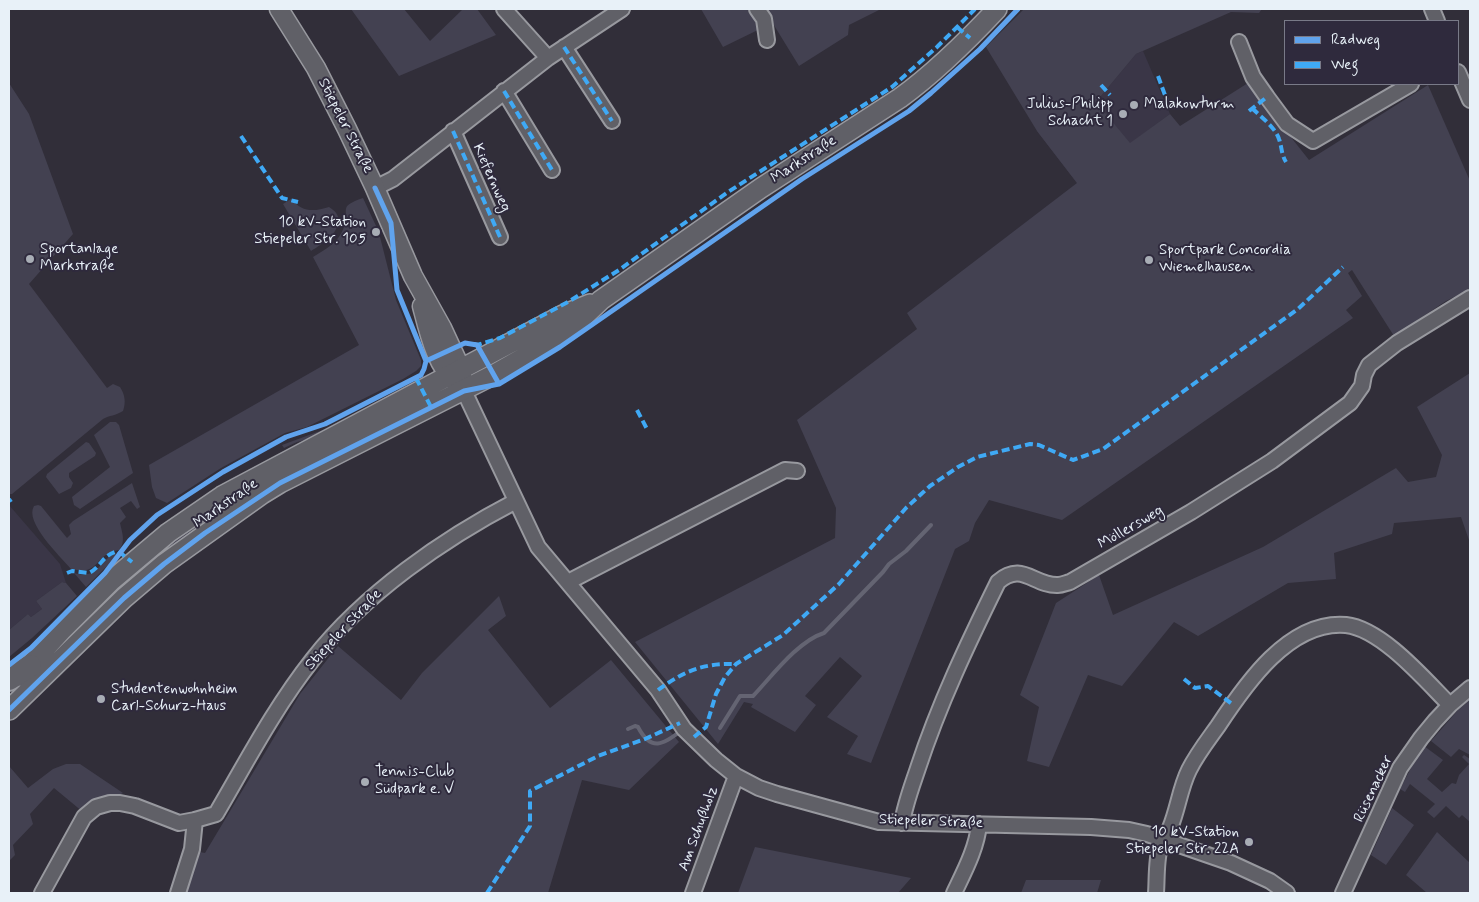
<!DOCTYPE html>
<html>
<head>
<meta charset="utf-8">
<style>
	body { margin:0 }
	#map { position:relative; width:1479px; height:902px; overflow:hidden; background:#312e39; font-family:Mynerve,sans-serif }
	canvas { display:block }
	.frame { position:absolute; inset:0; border:10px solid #e8f1f8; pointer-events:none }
	.legend { position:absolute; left:1284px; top:20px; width:175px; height:65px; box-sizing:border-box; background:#2f2a3d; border:1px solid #797a88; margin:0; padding:6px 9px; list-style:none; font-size:15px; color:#e8f1f8 }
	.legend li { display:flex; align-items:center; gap:10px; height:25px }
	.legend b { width:25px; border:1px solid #797a88 }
</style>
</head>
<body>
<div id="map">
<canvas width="1479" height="902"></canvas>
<div class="frame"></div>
<ul class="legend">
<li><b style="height:6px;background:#60a3ed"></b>Radweg</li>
<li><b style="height:6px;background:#3fa9f5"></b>Weg</li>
</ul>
</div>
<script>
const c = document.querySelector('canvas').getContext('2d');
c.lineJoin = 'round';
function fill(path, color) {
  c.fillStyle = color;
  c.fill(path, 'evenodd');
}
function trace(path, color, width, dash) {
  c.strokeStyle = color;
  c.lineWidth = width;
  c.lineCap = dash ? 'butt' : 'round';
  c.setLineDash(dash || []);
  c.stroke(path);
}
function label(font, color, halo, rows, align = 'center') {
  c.font = font + ' Mynerve,sans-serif';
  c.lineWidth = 4;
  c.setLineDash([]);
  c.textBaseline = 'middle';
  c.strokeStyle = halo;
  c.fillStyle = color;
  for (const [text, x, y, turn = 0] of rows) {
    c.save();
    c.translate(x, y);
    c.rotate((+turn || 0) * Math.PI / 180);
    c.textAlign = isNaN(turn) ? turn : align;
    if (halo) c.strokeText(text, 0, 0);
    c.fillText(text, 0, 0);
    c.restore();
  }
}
fill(new Path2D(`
	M 1143,51 L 1170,114 L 1077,183 L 1037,131 L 1096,102 L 1136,54 Z
	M 9,505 L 60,564 L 66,583 L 62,582 L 36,601 L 42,609 L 31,617 L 28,614 L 9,630 Z`), '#3a3647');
fill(new Path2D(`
	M 351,9 L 404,9 L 430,41 L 463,9 L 477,9 L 496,35 L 399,76 Z
	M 701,9 L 749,9 L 762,28 L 723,47 Z
	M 764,9 L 881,9 L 849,25 L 848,35 L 799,66 Z
	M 1024,9 L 1262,9 L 1259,13 L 1231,12 L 1136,54 L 1096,102 L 1130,143 L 1170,114 L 1180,126 L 1248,83 L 1309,160 L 1428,85 L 1470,181 L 1470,289 L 1446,301 L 1394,336 L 1352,270 L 1348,273 L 1362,296 L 1346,310 L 1353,318 L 1062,520 L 989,500 L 975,523 L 969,541 L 955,549 L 871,763 L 847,754 L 858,736 L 827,717 L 862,676 L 840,657 L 805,696 L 816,705 L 795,732 L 751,707 L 753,704 L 744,702 L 718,744 L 635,642 L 835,538 L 836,508 L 797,420 L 917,329 L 907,313 L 1077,183 L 1037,131 L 986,47 Z
	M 9,83 L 29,114 L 73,234 L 29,284 L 107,388 L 113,384 L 120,387 C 125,395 126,402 123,411 C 115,416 110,415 103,419 L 12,494 L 9,494 Z
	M 363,198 L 377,228 L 372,230 L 375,238 L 380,237 L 396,300 L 421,360 L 421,366 L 416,371 L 403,379 L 307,427 L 285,433 L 221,468 L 167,503 L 156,498 L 152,487 L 149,465 L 359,345 L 313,257 C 326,249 339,242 344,227 C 350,208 337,207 363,198 Z
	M 291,199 C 302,212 313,212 329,207 C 354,222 325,243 311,251 L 283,204 Z
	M 1470,373 L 1470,543 L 1461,517 L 1394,523 L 1392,534 L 1334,553 L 1336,579 L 1288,583 L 1198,636 L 1174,622 L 1122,686 L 1088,675 L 1049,767 L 1027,761 L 1039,707 L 1020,695 L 1056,603 L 1099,575 L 1113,615 L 1263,547 L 1396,468 L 1408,482 L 1436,477 L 1442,455 L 1417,407 Z
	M 412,384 L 309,439 L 297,442 L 284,448 L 282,445 L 331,427 Z
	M 422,397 L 424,401 L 256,493 L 9,702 L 9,696 L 114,586 L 194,522 Z
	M 110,422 L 116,422 L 119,425 L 133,473 L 80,509 L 74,505 L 72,497 L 110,467 L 94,435 Z
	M 86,442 L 89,443 L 96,453 L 95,456 L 69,473 L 69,477 L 73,483 L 71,488 L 59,494 L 46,477 L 47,474 Z
	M 132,483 L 140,507 L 137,509 L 131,501 L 120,508 L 126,517 L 120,523 C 122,532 126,542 119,550 C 93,554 102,576 71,569 C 60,556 24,522 34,506 L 38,505 L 41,506 L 67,538 L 71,534 L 69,525 L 73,521 Z
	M 117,553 L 108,565 L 86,587 L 74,573 C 100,580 97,560 117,553 Z
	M 62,582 L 66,583 L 77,596 L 32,638 L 9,657 L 9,630 L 28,614 L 31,617 L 42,609 L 36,601 Z
	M 499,596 L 506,616 L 488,630 L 550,708 L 611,660 L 679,742 L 629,790 L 582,780 L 548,893 L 173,893 L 189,850 L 205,853 L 300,694 L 338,646 L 401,700 L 422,673 Z
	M 1470,700 L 1470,755 L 1459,749 L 1451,757 L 1431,741 L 1458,710 Z
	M 1424,746 L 1443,760 L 1427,779 L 1442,792 L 1452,783 L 1456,784 L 1459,775 L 1469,764 L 1462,757 L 1464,755 L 1470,759 L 1470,822 L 1462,815 L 1459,818 L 1446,806 L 1434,818 L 1427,812 L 1435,804 L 1410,784 L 1405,792 L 1400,789 L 1412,766 Z
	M 66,764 L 80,764 L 123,793 L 83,812 L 54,788 L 30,814 L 33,824 L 13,845 L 15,855 L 9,861 L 9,766 L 28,788 L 53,769 Z
	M 1392,808 L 1414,825 L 1386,865 L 1371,855 Z
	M 1437,832 L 1470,863 L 1470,893 L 1427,893 L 1406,875 Z
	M 755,847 L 911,878 L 898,893 L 738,893 Z
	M 1026,880 L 1101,880 L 1097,893 L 1021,893 Z`), '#434151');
trace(new Path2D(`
	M 720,728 L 740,696 L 753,696 C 772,676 798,641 824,633 L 883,572 L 889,564 L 906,551 L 931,525
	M 628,729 L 635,726 L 638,727 C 651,752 663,745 682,730`), '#646472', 4);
const minor = new Path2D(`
	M 504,9 L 548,58
	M 757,9 L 764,19 L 767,40
	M 1432,9 L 1437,21
	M 1239,42 L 1253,77 L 1267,97 L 1287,124 L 1313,141 L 1411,84
	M 564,47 L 612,121
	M 1458,72 L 1470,100
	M 504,91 L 552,170
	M 453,131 L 500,237
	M 375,188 L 393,179 L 548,58 L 622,9
	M 464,391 L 538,547 L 658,690 L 684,729 L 716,760 L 736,776 L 759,788 L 777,794 L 879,822 L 1091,827 L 1129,830 L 1147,834 L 1231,863 L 1270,881 L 1287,893
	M 568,582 L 785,470 L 797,471
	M 902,823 C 905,804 912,786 918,768 C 939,704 968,643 998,582 C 1022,561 1034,586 1058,585 C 1062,585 1066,583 1070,582 L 1191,512 L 1272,461 L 1350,403 L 1362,386 L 1364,375 L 1369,365 L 1397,343 L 1470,298
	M 42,893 L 84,817 L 96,807 L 110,803 L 120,803 L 135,806 L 179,823 L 195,820
	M 178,893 L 192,849 L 195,820 L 216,814 C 247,761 275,707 313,659 C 364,594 443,539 516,501
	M 693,893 L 736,776
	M 954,893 C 964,872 977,848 979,824
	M 1156,893 C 1157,880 1156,860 1160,848 C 1162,841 1168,835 1170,828 C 1178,809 1180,788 1189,770 C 1197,754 1208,740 1218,726 C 1245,685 1289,620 1346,625 C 1382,629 1425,680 1450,705
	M 1343,893 L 1400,768 L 1421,738 L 1435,721 L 1450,705 L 1470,688`);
const tertiary = new Path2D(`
	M 279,9 L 316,68 L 347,129 L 375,188 L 413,276 L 442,328 L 461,369 L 463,383
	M 422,306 C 429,333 436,366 458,385`);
const secondary = new Path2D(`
	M 20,676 L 61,631 L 111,581 L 168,533 L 222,496 L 563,315 L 590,304
	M 9,710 L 124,598 L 164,564 L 262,494 L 280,483 L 493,375 L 528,355 L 580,320 L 601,300 L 761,188 L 900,98 C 936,72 967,41 997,9`);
const trunk = new Path2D(`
	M 9,679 L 30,666`);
trace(minor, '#98999f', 18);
trace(tertiary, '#98999f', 21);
trace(secondary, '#98999f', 22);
trace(trunk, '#98999f', 26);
trace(minor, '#606067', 14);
trace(tertiary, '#606067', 18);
trace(secondary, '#606067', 19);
trace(trunk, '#606067', 22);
trace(new Path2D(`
	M 957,27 L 970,38
	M 564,47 L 612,121
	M 1158,76 L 1170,109
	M 1101,85 L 1110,95
	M 504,91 L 552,170
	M 1252,108 C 1261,117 1275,127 1279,139 C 1282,147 1281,154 1286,162
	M 1249,111 L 1267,97
	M 453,131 L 500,237
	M 241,136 L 282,198 L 298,202
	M 474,344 L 477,345 L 500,338 L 568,302 L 619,270 L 728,192 L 892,87 L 937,47 L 975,9
	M 416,378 L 431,407
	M 637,410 L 647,429
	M 9,499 L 11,502
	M 67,573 L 72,571 L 89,573 C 102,566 102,555 118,551 L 132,562
	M 1184,679 L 1195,688 L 1208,686 L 1232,704
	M 658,690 C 684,671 703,663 736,664
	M 694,737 L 706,727 L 716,694 L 725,677 L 736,664 L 783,635 L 839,584 L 906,508 L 930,486 L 958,467 L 977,457 L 1030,444 L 1039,445 L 1073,460 L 1103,449 L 1298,309 L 1343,267
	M 487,893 L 530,826 L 530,791 L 598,756 L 645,739 L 680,723`), '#3fa9f5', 4, [8, 4]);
trace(new Path2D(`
	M 426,361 L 465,343 L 477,345 L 499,384
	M 9,665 L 31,648 L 105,573 L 130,540 L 157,515 L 223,472 L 286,437 L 325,424 L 421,375 L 424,369 L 426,361 L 397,290 L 391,223 L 375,188
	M 9,710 L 124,598 L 164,564 L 205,533 L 280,483 L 464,391 L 499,384 L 560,347 L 802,179 L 909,111 L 931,93 L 980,49 L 1018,9`), '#60a3ed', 5);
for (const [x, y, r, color] of [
	[1134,105,5,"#a8adb5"],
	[1123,114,5,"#a8adb5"],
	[376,232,5,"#a8adb5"],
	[30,259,5,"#a8adb5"],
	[1149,260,5,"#a8adb5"],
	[101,699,5,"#a8adb5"],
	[365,782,5,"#a8adb5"],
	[1249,842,5,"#a8adb5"]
]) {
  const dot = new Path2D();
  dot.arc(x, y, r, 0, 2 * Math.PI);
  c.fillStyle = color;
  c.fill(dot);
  trace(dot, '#2f2a3d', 2);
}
label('15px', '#e8f1f8', '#2f2a3d', [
	["Julius-Philipp",1113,105,"right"],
	["Schacht 1",1113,122,"right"],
	["Malakowturm",1144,105],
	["10 kV-Station",366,223,"right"],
	["Stiepeler Str. 105",366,240,"right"],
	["Sportanlage",40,250],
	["Markstraße",40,267],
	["Sportpark Concordia",1159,251],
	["Wiemelhausen",1159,268],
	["Studentenwohnheim",111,690],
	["Carl-Schurz-Haus",111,707],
	["Tennis-Club",375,773],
	["Südpark e. V",375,790],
	["10 kV-Station",1239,833,"right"],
	["Stiepeler Str. 22A",1239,850,"right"]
], 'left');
label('15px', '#e8f1f8', '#2f2a3d', [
	["Stiepeler Straße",345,126,63],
	["Markstraße",804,160,-33],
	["Kiefernweg",491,178,66],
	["Markstraße",226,504,-35],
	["Möllersweg",1131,528,-30],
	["Stiepeler Straße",344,630,-47],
	["Rüsenacker",1374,789,-65],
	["Stiepeler Straße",931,822,2],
	["Am Schußholz",699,829,-70]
]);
</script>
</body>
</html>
